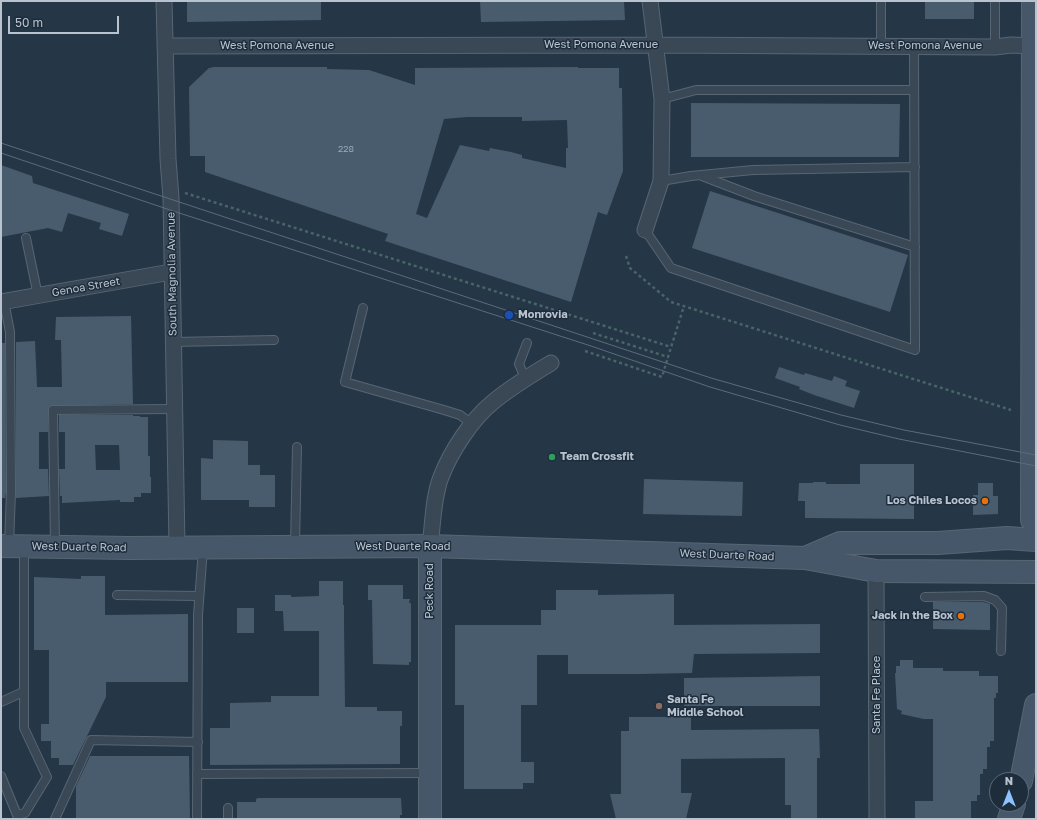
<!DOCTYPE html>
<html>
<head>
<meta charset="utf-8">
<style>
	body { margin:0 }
	#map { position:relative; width:1037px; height:820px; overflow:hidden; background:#253647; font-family:"Golos Text",sans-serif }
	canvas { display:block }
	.frame { position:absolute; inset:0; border:2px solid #b8c3cf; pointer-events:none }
	.north { position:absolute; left:989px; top:772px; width:40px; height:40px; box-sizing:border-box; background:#1e2d3c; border:1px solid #5c6977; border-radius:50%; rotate:0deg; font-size:11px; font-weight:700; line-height:16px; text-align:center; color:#b8c3cf }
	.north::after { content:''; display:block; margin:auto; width:14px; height:18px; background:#8dc2ff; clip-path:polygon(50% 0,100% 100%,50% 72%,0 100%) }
	.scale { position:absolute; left:8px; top:16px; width:111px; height:18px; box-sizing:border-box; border:2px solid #b8c3cf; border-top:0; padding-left:5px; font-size:12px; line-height:14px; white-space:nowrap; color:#b8c3cf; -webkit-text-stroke:3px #1e2d3c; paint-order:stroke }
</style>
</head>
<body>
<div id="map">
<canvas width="1037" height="820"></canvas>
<div class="frame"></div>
<div class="north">N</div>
<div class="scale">50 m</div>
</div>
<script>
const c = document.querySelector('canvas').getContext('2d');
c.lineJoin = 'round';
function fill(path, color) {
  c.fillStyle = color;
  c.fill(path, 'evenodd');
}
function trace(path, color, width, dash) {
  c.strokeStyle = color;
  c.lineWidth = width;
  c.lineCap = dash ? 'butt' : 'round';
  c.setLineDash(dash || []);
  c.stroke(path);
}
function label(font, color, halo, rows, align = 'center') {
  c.font = font + ' "Golos Text",sans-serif';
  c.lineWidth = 3;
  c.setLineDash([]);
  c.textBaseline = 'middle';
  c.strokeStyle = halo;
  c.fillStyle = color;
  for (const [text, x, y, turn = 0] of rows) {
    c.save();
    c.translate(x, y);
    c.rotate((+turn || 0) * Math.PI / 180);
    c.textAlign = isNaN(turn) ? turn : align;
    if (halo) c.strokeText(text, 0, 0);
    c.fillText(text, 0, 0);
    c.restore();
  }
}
fill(new Path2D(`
	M 187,1 L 321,1 L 321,20 L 187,22 Z
	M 480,1 L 624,1 L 625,20 L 481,22 Z
	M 925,1 L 974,1 L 974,19 L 925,19 Z
	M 214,67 L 327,67 L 327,69 L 369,70 L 415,85 L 415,68 L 578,67 L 578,68 L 619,68 L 619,88 L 622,88 L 623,171 L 607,215 L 598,212 L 571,302 L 385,241 L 388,234 L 205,172 L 205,156 L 190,156 L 189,87 L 209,68 ZM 467,117 L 522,117 L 522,121 L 567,120 L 568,148 L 566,148 L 566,168 L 522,158 L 522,155 L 511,152 L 490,148 L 489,151 L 460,145 L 427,218 L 416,214 L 444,119 Z
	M 691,103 L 900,104 L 899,157 L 691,157 Z
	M 1,165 L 32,176 L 33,183 L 129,214 L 122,236 L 99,229 L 101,223 L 68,213 L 62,232 L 48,228 L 1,237 Z
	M 710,191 L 908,255 L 890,312 L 692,248 Z
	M 131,316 L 133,404 L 50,406 L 48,410 L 48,432 L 39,432 L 39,469 L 48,469 L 49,496 L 16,498 L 16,342 L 35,341 L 37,387 L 62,387 L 61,340 L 55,340 L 56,317 Z
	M 1,343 L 5,343 L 6,492 L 5,498 L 1,498 Z
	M 779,367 L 804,375 L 805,373 L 832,381 L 834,376 L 847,381 L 845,386 L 860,391 L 854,408 L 814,395 L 799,389 L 800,387 L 775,378 Z
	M 59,415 L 133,415 L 133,416 L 140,416 L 140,417 L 148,417 L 148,456 L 150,456 L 150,477 L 151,477 L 151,493 L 141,493 L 141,497 L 134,497 L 134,502 L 120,502 L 120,500 L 62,503 L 62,496 L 60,496 L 59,469 L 65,469 L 65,432 L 59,432 ZM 95,445 L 119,445 L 120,470 L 96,470 Z
	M 213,440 L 248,441 L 248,465 L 260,465 L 260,475 L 275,475 L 275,507 L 249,507 L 249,500 L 201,500 L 201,458 L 213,459 Z
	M 860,464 L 914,464 L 914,519 L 805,518 L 805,501 L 798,501 L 799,483 L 813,483 L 813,482 L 826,482 L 826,484 L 860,484 Z
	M 644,479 L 743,482 L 742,516 L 643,514 Z
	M 978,483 L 993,483 L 993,496 L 998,496 L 998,514 L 973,515 L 973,495 L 978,495 Z
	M 81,576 L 105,576 L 105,615 L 188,614 L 188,682 L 106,682 L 106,697 L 73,765 L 59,765 L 59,758 L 51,758 L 51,741 L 41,741 L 41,724 L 49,724 L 49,650 L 34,650 L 34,577 L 81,579 Z
	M 319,581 L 343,581 L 343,605 L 344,605 L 344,622 L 345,707 L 377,707 L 377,711 L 402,711 L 402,726 L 400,726 L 400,764 L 210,765 L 210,728 L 230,728 L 230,703 L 271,702 L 271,696 L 319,696 L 319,631 L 284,631 L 283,611 L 275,611 L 275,595 L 291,595 L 291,597 L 319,596 Z
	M 368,585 L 403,585 L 403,599 L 410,599 L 409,603 L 411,603 L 411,662 L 409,662 L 409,665 L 373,664 L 372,600 L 368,600 Z
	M 556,590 L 598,590 L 598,595 L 674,594 L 674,625 L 820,624 L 820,653 L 694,654 L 692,673 L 640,674 L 568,674 L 568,655 L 537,655 L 537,705 L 521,705 L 521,762 L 534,762 L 534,783 L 523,783 L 523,789 L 464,789 L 464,705 L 455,705 L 455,625 L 541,625 L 541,610 L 556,610 Z
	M 933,602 L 983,602 L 990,604 L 990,630 L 933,629 Z
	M 237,608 L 254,608 L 254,633 L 237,633 Z
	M 900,660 L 913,660 L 913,668 L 943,668 L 943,671 L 979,671 L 979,676 L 998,676 L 998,693 L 996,693 L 996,698 L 994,698 L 994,741 L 990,741 L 990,747 L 987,747 L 987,769 L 983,769 L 983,774 L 980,774 L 980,795 L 977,795 L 977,801 L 971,801 L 971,819 L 915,819 L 915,801 L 933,801 L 933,719 L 924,719 L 901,714 L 902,711 L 897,709 L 895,673 L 896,673 L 896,666 L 900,666 Z
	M 820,676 L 820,706 L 684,706 L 684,678 Z
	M 629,717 L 691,717 L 691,730 L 819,729 L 820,758 L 817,758 L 817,819 L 791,819 L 791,805 L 785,805 L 785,758 L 681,759 L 681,793 L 692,793 L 686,819 L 616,819 L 610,794 L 621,794 L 621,731 L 629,731 Z
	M 90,756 L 189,756 L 190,819 L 76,819 L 76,786 Z
	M 258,798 L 401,798 L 402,815 L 400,815 L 400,819 L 237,819 L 237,802 L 256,802 L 256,799 Z`), '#495c6e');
const lane = new Path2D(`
	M 881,1 L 881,46
	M 995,47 L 995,1
	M 662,99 L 696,90 L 914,90
	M 702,176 L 754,196 L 915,247
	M 661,181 L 691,176 L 753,170 L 915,167
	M 645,230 L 671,268 L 915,350 L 914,46
	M 26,238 L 38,296
	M 4,301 L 10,332 L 11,492 L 9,545
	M 363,308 L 345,382 L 444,410 L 460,415 L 472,424
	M 173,342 L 274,340
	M 525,378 L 519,364 L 527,343
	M 295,545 L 297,447
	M 55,546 L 53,410 L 174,409
	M 117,595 L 199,596
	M 925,597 L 984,596 L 995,600 L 1002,608 L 1001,651
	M 1,702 L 23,692
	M 197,774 L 429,773
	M 1,776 L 17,815 L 25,813 L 47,777 L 24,728 L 24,547
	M 228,808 L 228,819
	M 55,819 L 91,740 L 198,742
	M 197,819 L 198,615 L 203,548`);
const street = new Path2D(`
	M 164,1 L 168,159 L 171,198 L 177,547
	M 165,46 L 655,45 L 995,47 L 1011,45 L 1036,46
	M 645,230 L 661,181 L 662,99 L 650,1
	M 1,302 L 171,272
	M 430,546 C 433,524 433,497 441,477 C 451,451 472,419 493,402 C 511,387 531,375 551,363
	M 876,571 L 877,819`);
const secondary = new Path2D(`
	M 1033,1 L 1032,520 L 1036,524
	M 1,546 L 129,548 L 430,546 L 805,558 L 876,571 L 1036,572
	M 805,558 L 840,543 L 938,543 L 1007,538 L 1036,540
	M 1021,781 L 1036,705
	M 430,819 L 430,546
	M 1009,819 L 1014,804`);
trace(lane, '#586673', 10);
trace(street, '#586673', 17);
trace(secondary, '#586673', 24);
trace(new Path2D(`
	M 185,193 L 671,347
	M 626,256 L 630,268 L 671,302 L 1011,410
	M 593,333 L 668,357 L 684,306
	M 585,351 L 662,377 L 668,357`), '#486566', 2.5, [3, 3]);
trace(lane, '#3a4856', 8);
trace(street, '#3a4856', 15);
trace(secondary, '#47576a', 22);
trace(new Path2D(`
	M 1,143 L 711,378 L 841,415 L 904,430 L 1036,455
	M 1,153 L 170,210 L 591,346 L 710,387 L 840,425 L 899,439 L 1036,466`), '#5c6c7d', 1);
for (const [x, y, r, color] of [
	[509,315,5,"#1a4fb4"],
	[552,457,4,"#2e9e5b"],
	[985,501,4,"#e8710a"],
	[961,616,4,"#e8710a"],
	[659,706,4,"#8d6e63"]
]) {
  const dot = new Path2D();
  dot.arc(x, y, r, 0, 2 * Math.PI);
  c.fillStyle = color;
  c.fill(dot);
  trace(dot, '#1e2d3c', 1.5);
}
label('9px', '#9ca9b7', null, [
	["228",346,149]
]);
label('11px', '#b8c3cf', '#1e2d3c', [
	["West Pomona Avenue",601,45],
	["West Pomona Avenue",277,46],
	["West Pomona Avenue",925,46],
	["South Magnolia Avenue",172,274,-91],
	["Genoa Street",86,287,-10],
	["West Duarte Road",79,547,1],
	["West Duarte Road",403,547],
	["West Duarte Road",727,555,2],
	["Peck Road",430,591,-90],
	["Santa Fe Place",877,695,-90]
]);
label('bold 11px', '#b8c3cf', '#1e2d3c', [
	["Monrovia",518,315],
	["Team Crossfit",560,457],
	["Los Chiles Locos",977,501,"right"],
	["Jack in the Box",953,616,"right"],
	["Santa Fe",667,700],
	["Middle School",667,713]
], 'left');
</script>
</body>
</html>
